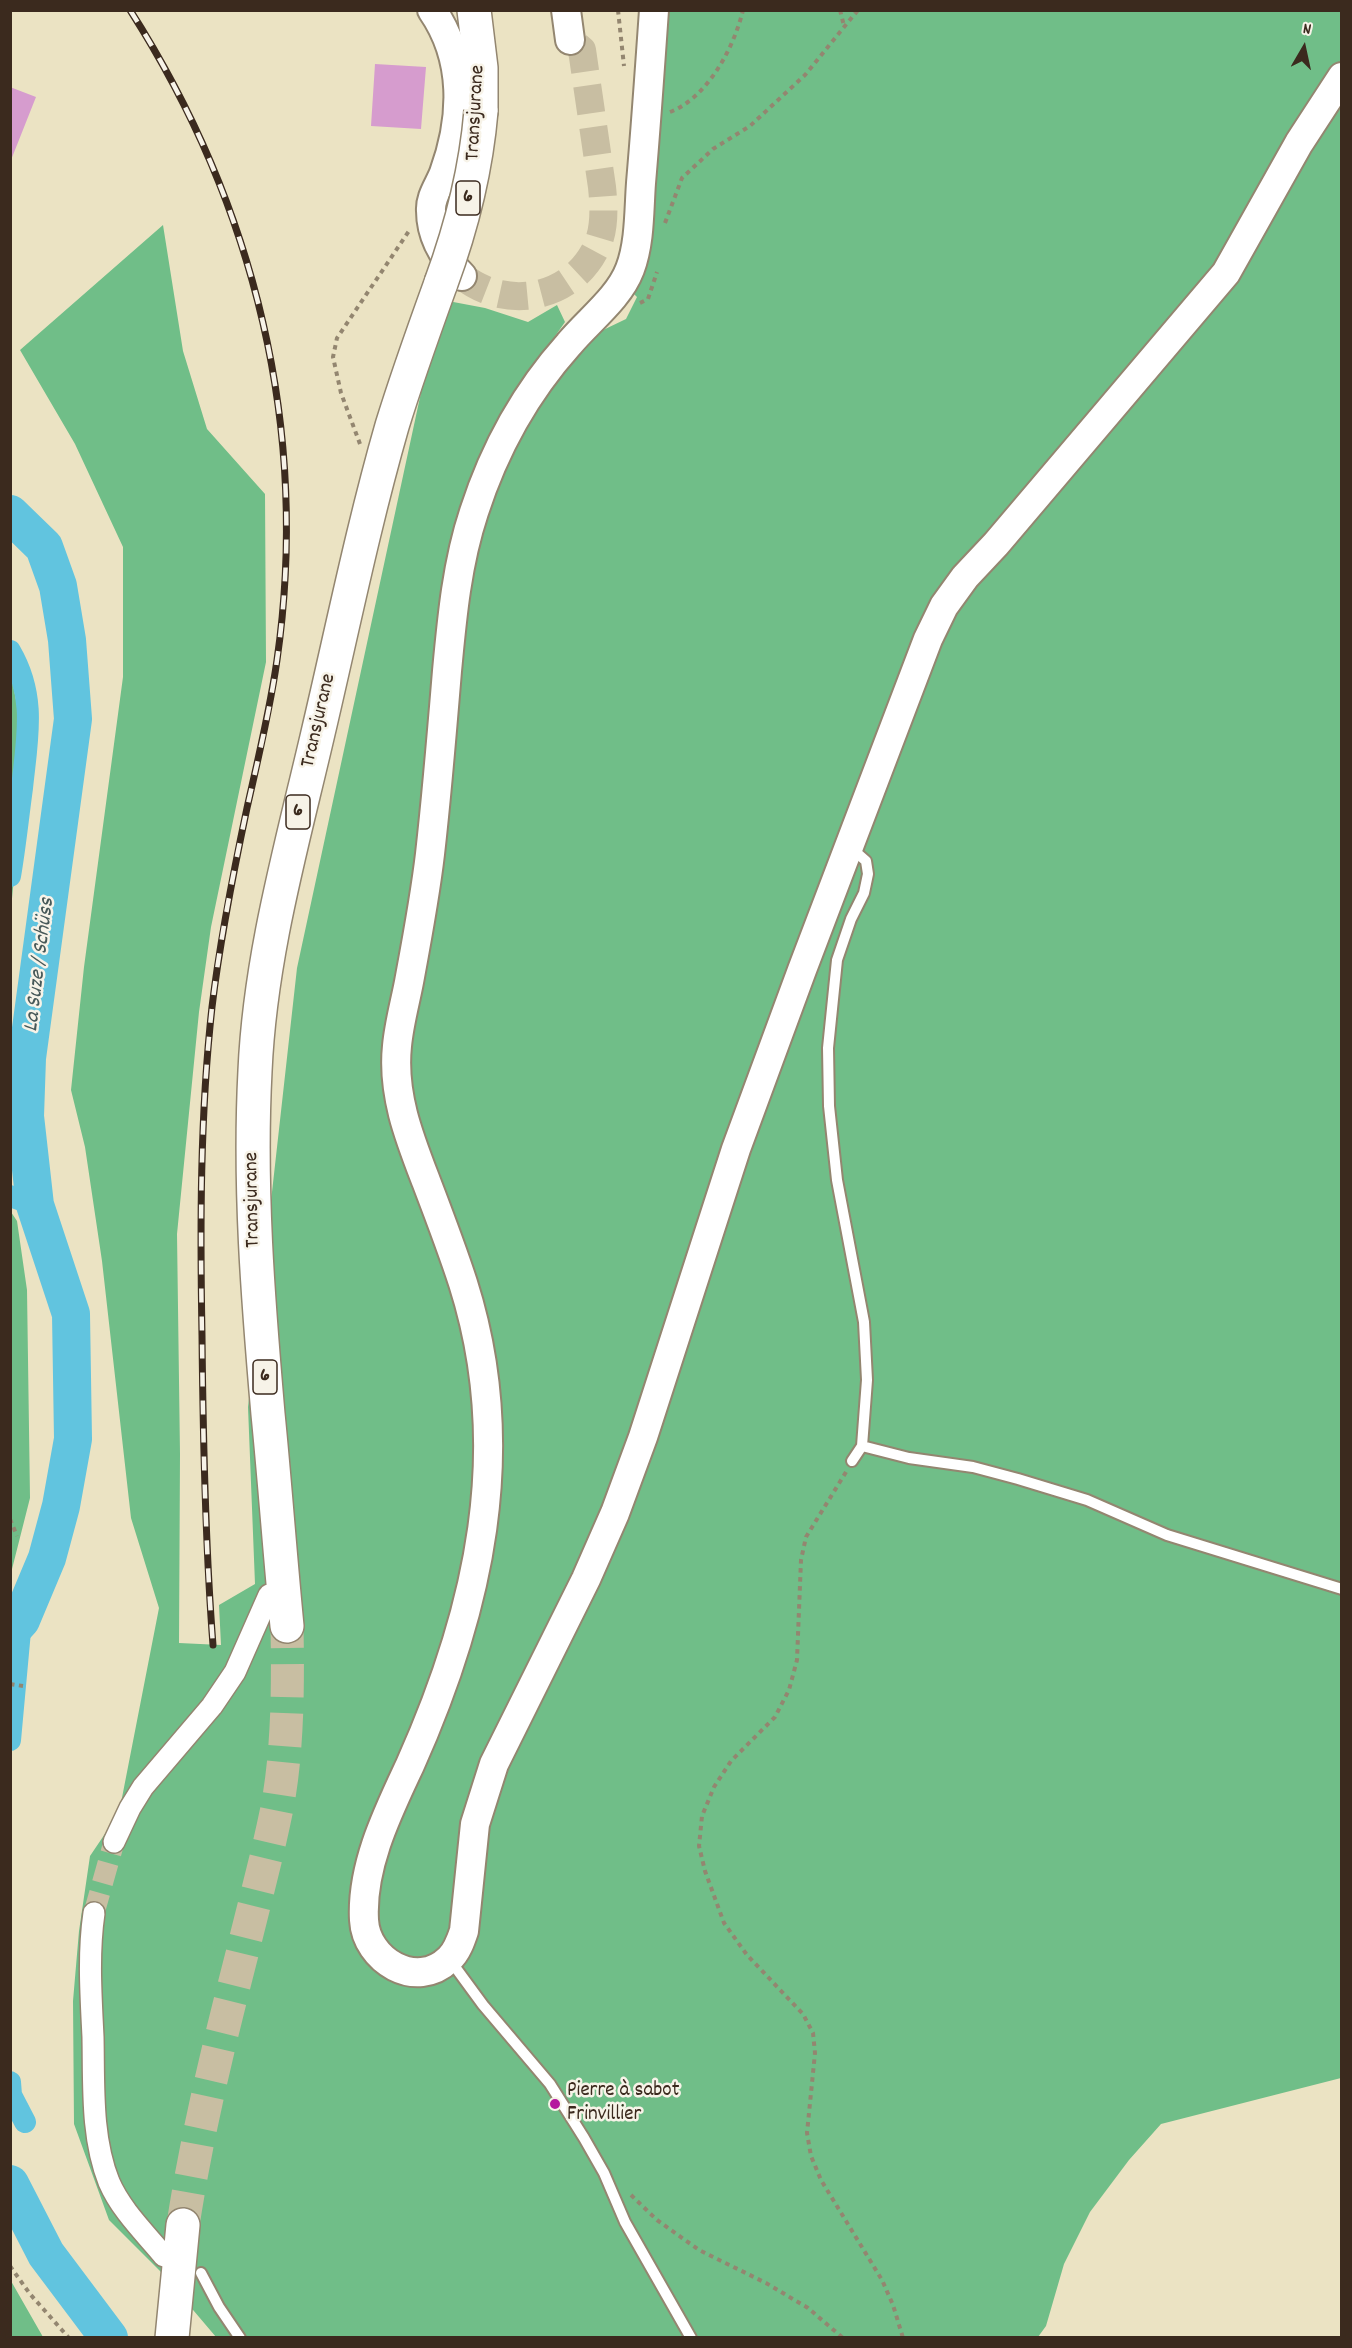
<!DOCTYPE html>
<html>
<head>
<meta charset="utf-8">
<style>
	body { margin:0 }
	#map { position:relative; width:1352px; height:2348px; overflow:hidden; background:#ebe3c3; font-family:Dekko,sans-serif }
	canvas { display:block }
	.frame { position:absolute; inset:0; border:12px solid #3b2a1e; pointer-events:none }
	.north { position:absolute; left:1274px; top:18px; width:60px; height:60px; -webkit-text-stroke:4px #f7f3e8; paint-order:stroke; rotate:9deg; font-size:16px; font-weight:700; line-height:24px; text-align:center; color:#3b2a1e }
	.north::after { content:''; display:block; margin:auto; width:21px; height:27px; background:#3b2a1e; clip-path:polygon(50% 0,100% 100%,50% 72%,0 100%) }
</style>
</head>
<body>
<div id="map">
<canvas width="1352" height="2348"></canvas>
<div class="frame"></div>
<div class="north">N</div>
</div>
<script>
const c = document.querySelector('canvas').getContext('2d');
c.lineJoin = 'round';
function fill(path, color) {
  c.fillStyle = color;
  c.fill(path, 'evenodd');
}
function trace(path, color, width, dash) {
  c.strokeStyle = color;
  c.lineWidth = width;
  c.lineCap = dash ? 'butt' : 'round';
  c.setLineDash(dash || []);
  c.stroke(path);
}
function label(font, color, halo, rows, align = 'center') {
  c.font = font + ' Dekko,sans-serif';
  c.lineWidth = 5;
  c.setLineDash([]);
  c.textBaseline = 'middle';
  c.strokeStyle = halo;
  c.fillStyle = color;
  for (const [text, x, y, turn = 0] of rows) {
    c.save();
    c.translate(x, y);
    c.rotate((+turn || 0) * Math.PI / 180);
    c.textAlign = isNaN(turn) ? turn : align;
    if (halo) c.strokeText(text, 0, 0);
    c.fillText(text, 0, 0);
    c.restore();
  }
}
fill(new Path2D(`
	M 663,11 L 1341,11 L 1341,2078 L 1161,2124 L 1129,2160 L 1090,2212 L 1064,2264 L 1046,2326 L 1038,2337 L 216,2337 L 160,2271 L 109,2220 L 74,2124 L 73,2001 L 79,1931 L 90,1856 L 119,1813 L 159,1608 L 131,1518 L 102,1261 L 85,1147 L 71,1090 L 84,967 L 123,677 L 123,547 L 75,444 L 20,350 L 163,225 L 183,351 L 207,429 L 265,494 L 266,662 L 211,927 L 199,1012 L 177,1234 L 180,1454 L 179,1643 L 221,1645 L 219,1605 L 255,1584 L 248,1407 L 297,968 L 428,360 L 448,301 L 485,308 L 528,322 L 557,305 L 565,322 L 526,378 L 555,382 L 601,331 L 626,319 L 637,297 L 632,292 Z
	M 11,674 L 22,731 L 23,783 L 11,909 Z
	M 11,1212 L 17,1221 L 27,1290 L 30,1498 L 11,1573 Z
	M 11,2281 L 43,2337 L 11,2337 Z`), '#70be88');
trace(new Path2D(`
	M 10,651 C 37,697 27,739 22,788 C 18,817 15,847 10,876
	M 10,1196 L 35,1205
	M 10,1740 L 21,1620
	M 10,2082 L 11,2095 L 25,2122`), '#61c4df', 22);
trace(new Path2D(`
	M 10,514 L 44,547 L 58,586 L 67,640 L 73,719 L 27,1058 L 25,1116 L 35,1205 L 71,1314 L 73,1439 L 61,1506 L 47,1558 L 21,1620 L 10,1632
	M 10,2184 L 46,2254 L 109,2338`), '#61c4df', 38);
fill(new Path2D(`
	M 375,64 L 426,67 L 421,129 L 371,126 Z
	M 10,87 L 36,97 L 11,160 L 10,160 Z`), '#d69cce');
trace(new Path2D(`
	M 94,1913 L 114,1842`), '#c8bea2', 21, [21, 10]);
trace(new Path2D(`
	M 462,276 C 506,311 572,300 597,246 C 605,228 604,207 602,187 L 582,50 L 570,40`), '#c8bea2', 28, [28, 14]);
trace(new Path2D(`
	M 183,2225 C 197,2133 219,2044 242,1954 C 254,1904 268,1854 278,1803 C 288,1745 288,1684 287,1626`), '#c8bea2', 33, [33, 16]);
const lane = new Path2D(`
	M 850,847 L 866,861 L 868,874 L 864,893 L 851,919 L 837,960 L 828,1048 L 829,1106 L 837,1180 L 864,1322 L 867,1380 L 862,1446 L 909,1458 L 973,1467 L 1018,1479 L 1087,1500 L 1167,1535 L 1342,1589
	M 852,1461 L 862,1446
	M 450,1960 L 483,2005 L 550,2084 L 584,2138 L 604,2173 L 625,2222 L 691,2338
	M 201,2273 L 219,2307 L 240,2338`);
const street = new Path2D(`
	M 114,1842 L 130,1808 L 143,1787 L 212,1706 L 235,1672 L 269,1595
	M 94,1913 C 88,1954 91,1996 93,2037 C 94,2085 91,2137 109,2182 C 121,2210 145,2233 164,2256`);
const secondary = new Path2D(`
	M 432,10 C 466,59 464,118 444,173 C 439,186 430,197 431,211 C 431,237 444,258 462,276
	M 566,10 L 570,40
	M 654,10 C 650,68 646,125 641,183 C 639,210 640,243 630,269 C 619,298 589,320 569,344 C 526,392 494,450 474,512 C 457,563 452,617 447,671 C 442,732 437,793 430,854 C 425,897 417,939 409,982 C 405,1003 399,1024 397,1046 C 392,1094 409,1137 426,1181 C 439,1215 452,1249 463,1283 C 516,1449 479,1611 410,1765 C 388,1812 361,1866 364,1920 C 366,1960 416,1991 449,1959 C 457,1952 461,1940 464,1931 L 475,1824 L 494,1764 L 586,1579 L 615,1513 L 643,1437 L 736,1149 L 802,970 L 928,639 L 944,606 L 965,577 L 996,544 L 1226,273 L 1299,143 L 1342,77`);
const primary = new Path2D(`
	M 474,10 L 481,68 L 481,111
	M 287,1626 C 280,1555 275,1484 268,1414 C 258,1299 249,1186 255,1071 C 260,956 292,845 318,733 C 342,631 363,527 392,426 C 407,377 424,330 441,283
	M 172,2338 L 183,2225`);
trace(lane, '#938670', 14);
trace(street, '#938670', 24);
trace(secondary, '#938670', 32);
trace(primary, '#938670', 36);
trace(new Path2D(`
	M 618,10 L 624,66
	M 840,10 L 844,26
	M 670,112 C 707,98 734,48 743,10
	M 665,223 L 682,178 L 713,149 L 750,126 L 805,75 L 858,10
	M 640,303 L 648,299 L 657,272
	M 360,444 L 341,393 L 333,357 L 337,338 L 409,231
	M 846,1472 L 806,1537 L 801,1560 L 797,1660 L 789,1690 L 775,1717 L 731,1761 L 714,1787 L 702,1816 L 699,1846 L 705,1871 L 724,1923 L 747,1955 L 803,2014 L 813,2033 L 815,2053 L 807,2133 L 811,2156 L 821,2180 L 882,2280 L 893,2305 L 903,2338
	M 10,1519 L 17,1536
	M 10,1684 L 23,1686
	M 631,2195 L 657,2220 L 699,2250 L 766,2283 L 808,2308 L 843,2338
	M 10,2266 L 30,2294 L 69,2338`), '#938670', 4, [4.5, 4.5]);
trace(lane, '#fff', 10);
trace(street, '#fff', 21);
trace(secondary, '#fff', 28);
trace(primary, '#fff', 33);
const rail = new Path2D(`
	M 130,10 C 255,206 310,429 277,660 C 270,710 258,759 247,808 C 233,874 220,940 212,1007 C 200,1116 200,1225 202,1335 C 203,1438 205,1542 213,1645`);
trace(rail, '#3b2a1e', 7);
trace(rail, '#f7f3e8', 4.5, [14]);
const primaryBridge = new Path2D(`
	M 441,283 C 462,226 476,171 481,111`);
trace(primaryBridge, '#938670', 36, []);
trace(primaryBridge, '#fff', 33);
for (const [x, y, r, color] of [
	[555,2104,6,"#b5179e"]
]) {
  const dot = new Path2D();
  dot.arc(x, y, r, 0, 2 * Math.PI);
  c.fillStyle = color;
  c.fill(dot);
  trace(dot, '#f7f3e8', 2);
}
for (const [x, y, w] of [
	[468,198,24],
	[298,812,24],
	[265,1377,24]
]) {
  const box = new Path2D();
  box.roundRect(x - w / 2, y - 17, w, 34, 4.5);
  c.fillStyle = '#f7f3e8';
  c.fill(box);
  trace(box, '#3b2a1e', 1.5);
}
label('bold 20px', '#3b2a1e', null, [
	["6",468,198],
	["6",298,812],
	["6",265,1377]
]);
label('21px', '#3b2a1e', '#f7f3e8', [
	["Transjurane",477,113,-87],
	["Transjurane",320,721,-77],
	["Transjurane",254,1200,-91]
]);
label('21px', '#3b2a1e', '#f7f3e8', [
	["Pierre à sabot",567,2092],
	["Frinvillier",567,2116]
], 'left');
label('italic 22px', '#465858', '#f7f3e8', [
	["La Suze / Schüss",41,965,-83]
]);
</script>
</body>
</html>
